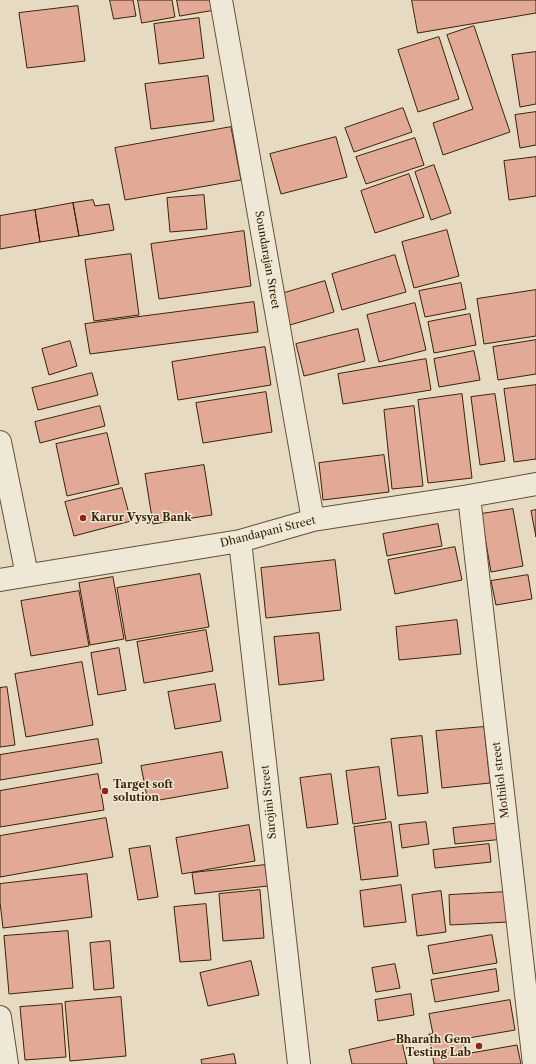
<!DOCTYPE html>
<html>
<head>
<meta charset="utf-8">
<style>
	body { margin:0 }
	canvas { display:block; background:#e6dbc2 }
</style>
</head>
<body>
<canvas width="536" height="1064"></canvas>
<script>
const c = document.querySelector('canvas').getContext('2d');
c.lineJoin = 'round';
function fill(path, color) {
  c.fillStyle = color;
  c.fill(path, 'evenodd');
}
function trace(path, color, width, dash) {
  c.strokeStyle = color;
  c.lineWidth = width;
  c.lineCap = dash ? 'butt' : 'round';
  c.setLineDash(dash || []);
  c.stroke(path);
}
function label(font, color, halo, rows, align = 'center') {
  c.font = font + ' "Libre Caslon Text",serif';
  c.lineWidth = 3;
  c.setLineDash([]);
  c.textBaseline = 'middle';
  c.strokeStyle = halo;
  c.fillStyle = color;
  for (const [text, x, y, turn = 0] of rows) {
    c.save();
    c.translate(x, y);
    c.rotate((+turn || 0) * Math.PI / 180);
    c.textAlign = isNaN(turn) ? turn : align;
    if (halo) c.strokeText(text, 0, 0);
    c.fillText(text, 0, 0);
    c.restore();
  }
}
const building = new Path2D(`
	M 110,0 L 133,0 L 136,16 L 114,19 Z
	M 138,0 L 172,0 L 175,17 L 142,23 Z
	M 177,0 L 213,0 L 215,10 L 180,16 Z
	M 412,0 L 536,0 L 536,13 L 418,33 Z
	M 78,6 L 85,61 L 27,68 L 19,13 Z
	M 199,18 L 204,58 L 159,64 L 154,24 Z
	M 474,26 L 510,132 L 443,155 L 433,123 L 473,109 L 447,35 Z
	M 439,37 L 459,99 L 418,112 L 398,50 Z
	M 536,52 L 536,104 L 520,107 L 512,55 Z
	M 208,76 L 214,121 L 151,129 L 145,84 Z
	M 403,108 L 412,132 L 354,152 L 345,128 Z
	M 536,112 L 536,145 L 520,148 L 515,115 Z
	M 231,127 L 241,180 L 125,200 L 115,148 Z
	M 336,137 L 347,177 L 281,194 L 270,154 Z
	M 415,138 L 424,165 L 366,184 L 356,157 Z
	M 536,157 L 536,196 L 509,200 L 504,161 Z
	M 434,165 L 451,213 L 431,220 L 415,172 Z
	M 409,174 L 424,217 L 375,233 L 361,191 Z
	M 204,195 L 207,229 L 170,232 L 167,198 Z
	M 93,200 L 95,206 L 109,204 L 114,230 L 79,236 L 73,203 Z
	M 73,203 L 79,236 L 40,242 L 35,210 Z
	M 35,210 L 40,242 L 0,249 L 0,216 Z
	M 447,230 L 459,276 L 414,288 L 402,242 Z
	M 244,231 L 251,286 L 159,299 L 151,244 Z
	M 131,254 L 139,315 L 94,321 L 85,260 Z
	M 395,255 L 406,292 L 342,310 L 332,274 Z
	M 325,281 L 334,312 L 290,325 L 281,294 Z
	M 461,283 L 466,309 L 425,317 L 419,291 Z
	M 536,290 L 536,336 L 484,344 L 477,299 Z
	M 254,302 L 258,332 L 90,354 L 85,324 Z
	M 415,303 L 426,350 L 379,362 L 367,315 Z
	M 470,314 L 476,345 L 434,353 L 428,322 Z
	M 358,329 L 365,361 L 304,376 L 296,344 Z
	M 536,340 L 536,374 L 498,380 L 493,347 Z
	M 70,341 L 77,366 L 49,375 L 42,349 Z
	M 265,347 L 271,385 L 178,400 L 172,362 Z
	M 474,351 L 480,380 L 439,387 L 434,359 Z
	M 426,359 L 431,390 L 343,404 L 338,374 Z
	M 92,373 L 98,395 L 38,410 L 32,388 Z
	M 536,385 L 536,459 L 514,462 L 504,389 Z
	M 266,392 L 272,432 L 203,443 L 196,403 Z
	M 462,394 L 472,478 L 428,483 L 418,400 Z
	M 495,394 L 505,461 L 480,465 L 471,397 Z
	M 100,406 L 105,426 L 40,443 L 35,422 Z
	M 414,406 L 423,486 L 392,489 L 384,410 Z
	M 107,433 L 119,484 L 67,496 L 56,444 Z
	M 384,455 L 389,492 L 323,500 L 319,463 Z
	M 204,465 L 212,515 L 153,524 L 145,474 Z
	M 122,488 L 131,521 L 74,536 L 65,502 Z
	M 513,509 L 523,566 L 491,572 L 481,514 Z
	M 536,510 L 536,537 L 531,511 Z
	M 438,524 L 442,546 L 387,556 L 383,534 Z
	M 455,547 L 462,580 L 395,594 L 388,560 Z
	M 335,560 L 341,610 L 266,618 L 261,568 Z
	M 200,574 L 209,627 L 126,641 L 117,588 Z
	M 528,575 L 532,599 L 496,605 L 491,581 Z
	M 113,577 L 124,639 L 90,645 L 79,583 Z
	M 79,591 L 89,646 L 31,656 L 21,601 Z
	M 457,620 L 461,654 L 399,660 L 396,627 Z
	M 206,630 L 213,671 L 144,683 L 137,642 Z
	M 319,633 L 324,680 L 279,685 L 274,637 Z
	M 119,648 L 126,690 L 98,695 L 91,653 Z
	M 82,662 L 93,725 L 26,737 L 15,674 Z
	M 215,684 L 221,721 L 175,729 L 168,692 Z
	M 7,687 L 15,745 L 0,747 L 0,688 Z
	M 484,727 L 490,783 L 442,788 L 436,731 Z
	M 422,736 L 428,793 L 398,796 L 391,739 Z
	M 98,739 L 102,763 L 0,780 L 0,755 Z
	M 222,752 L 228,788 L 148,802 L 141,766 Z
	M 379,767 L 386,819 L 353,824 L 346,771 Z
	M 98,774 L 104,810 L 0,827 L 0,791 Z
	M 331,774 L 338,824 L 307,828 L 300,778 Z
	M 106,818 L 113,857 L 0,877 L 0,836 Z
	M 391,822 L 398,876 L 361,880 L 354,827 Z
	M 426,822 L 429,844 L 402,848 L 399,825 Z
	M 502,823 L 504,839 L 455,844 L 453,828 Z
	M 249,825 L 255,861 L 182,874 L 176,838 Z
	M 489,844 L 491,862 L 435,868 L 433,850 Z
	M 150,846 L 158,897 L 138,900 L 129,849 Z
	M 265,865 L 268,886 L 195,894 L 192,873 Z
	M 87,874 L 92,917 L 3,928 L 0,902 L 0,884 Z
	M 401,885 L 406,922 L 364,927 L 360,891 Z
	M 260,890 L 264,938 L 223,941 L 219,894 Z
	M 441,891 L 446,932 L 417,936 L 412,895 Z
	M 507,892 L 508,922 L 450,925 L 449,895 Z
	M 206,904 L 211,960 L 180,962 L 174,907 Z
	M 68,931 L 73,988 L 9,994 L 4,936 Z
	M 492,935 L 497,963 L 433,974 L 428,946 Z
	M 110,941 L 114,988 L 94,990 L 90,943 Z
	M 251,961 L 259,995 L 208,1006 L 200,973 Z
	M 395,964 L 400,988 L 376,992 L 372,968 Z
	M 496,969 L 499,991 L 435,1002 L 431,980 Z
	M 411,994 L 414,1015 L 378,1021 L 375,1000 Z
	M 121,997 L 126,1056 L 70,1061 L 65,1002 Z
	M 510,1000 L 515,1030 L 463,1039 L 465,1054 L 517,1045 L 521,1064 L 434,1064 L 429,1034 L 433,1034 L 429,1014 Z
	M 62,1004 L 66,1057 L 25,1060 L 20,1007 Z
	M 401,1038 L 407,1064 L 352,1064 L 349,1050 Z
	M 234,1054 L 236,1064 L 202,1064 L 201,1060 Z`);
fill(building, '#e1a996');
trace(building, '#392307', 1);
const minor = new Path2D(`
	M 221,0 L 313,520
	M 0,442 L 27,575
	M 469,496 L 534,1064
	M 240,541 L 299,1064
	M 0,580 L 240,541 L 313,520 L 469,496 L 536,484
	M 0,1017 L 7,1064`);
trace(minor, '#645136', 24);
trace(minor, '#efe8d7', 22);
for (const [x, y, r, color] of [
	[83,518,4,"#8f2418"],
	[105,791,4,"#8f2418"],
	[479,1046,4,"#8f2418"]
]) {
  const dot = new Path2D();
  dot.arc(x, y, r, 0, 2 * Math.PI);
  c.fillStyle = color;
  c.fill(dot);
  trace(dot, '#efe8d7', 1.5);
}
label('11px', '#392307', '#efe8d7', [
	["Soundarajan Street",267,260,80],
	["Dhandapani Street",268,532,-14],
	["Mothilol street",501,780,-97],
	["Sarojini Street",269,802,-96]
]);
label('bold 11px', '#392307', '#efe8d7', [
	["Karur Vysya Bank",91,518],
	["Target soft",113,785],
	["solution",113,798],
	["Bharath Gem",471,1040,"right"],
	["Testing Lab",471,1053,"right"]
], 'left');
</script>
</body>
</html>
